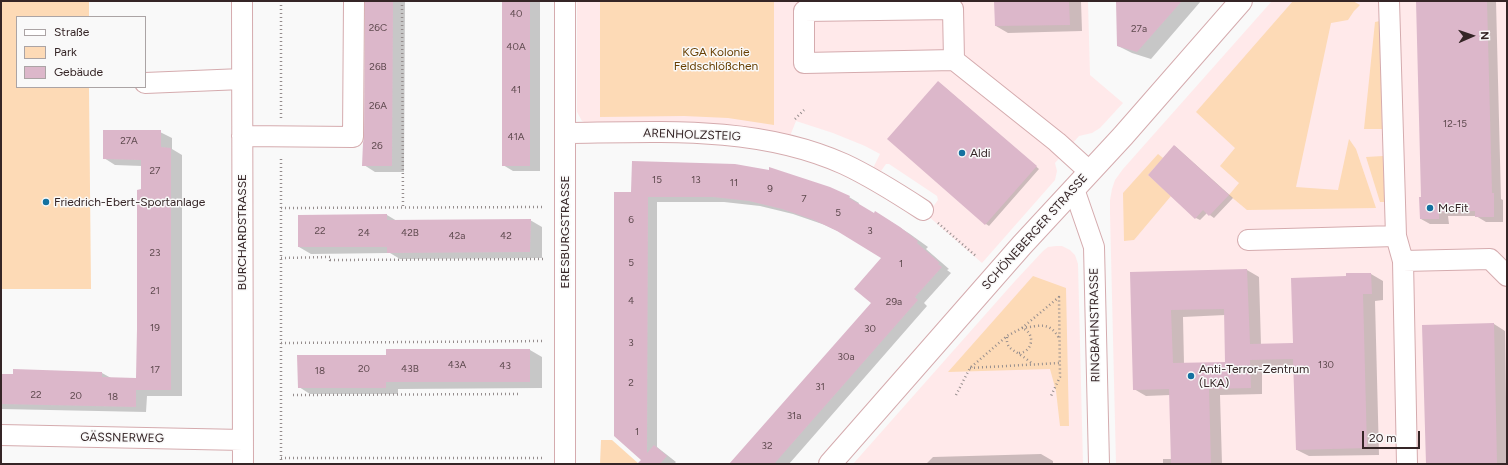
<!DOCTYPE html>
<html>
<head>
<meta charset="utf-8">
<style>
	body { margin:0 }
	#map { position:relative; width:1508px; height:465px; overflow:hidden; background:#f9f9f9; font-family:Figtree,sans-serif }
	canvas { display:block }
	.frame { position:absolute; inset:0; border:2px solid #352526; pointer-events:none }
	.legend { position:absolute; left:16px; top:16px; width:130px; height:72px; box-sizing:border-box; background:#f9f9f9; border:1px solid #aba4a5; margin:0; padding:5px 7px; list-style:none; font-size:12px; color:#352526 }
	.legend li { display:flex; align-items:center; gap:8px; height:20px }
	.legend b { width:20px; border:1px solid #aba4a5 }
	.north { position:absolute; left:1452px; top:16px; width:40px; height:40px; -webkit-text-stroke:3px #f9f9f9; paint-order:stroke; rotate:88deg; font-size:11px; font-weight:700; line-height:16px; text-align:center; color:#352526 }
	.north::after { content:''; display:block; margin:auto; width:14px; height:18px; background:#352526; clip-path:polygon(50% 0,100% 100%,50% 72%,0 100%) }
	.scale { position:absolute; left:1362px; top:431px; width:58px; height:18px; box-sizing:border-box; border:2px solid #352526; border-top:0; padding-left:5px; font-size:12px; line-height:14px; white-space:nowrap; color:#352526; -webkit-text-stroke:3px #f9f9f9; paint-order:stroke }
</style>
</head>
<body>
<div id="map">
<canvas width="1508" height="465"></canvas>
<div class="frame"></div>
<ul class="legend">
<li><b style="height:5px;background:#fff"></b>Straße</li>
<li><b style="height:11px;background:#fddab6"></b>Park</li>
<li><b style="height:11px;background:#dcb7ca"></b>Gebäude</li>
</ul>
<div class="north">N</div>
<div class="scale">20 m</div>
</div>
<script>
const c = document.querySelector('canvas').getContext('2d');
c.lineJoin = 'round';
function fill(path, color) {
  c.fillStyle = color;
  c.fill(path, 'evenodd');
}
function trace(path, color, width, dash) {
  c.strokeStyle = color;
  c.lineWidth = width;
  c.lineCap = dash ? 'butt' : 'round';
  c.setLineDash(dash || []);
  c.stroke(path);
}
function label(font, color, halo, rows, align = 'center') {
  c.font = font + ' Figtree,sans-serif';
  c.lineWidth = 3;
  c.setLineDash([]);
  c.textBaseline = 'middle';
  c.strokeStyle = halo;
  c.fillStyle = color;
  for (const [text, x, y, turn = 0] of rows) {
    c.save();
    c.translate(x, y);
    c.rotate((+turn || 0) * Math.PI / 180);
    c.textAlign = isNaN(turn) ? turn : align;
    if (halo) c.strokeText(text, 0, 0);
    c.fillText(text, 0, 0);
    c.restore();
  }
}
fill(new Path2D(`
	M 577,1 L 1088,1 L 1090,75 L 1123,103 L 1100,128 L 1092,133 L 1079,136 L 1055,163 L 1057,171 L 1055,180 L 982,263 L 927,215 L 938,200 L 937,196 L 889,164 L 886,164 L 881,171 L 874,169 L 874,166 L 880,154 L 865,146 L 833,133 L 796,121 L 790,136 L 586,123 L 582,121 L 577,112 Z
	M 1272,1 L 1507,1 L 1507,464 L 1116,464 L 1110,213 L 1110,200 L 1112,189 L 1115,180 L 1123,169 Z
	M 1056,246 L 1062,246 L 1070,250 L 1075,255 L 1078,264 L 1083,464 L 853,464 L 1015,281 L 1043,251 L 1048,247 Z`), '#ffe9ea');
fill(new Path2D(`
	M 1,1 L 89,1 L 89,17 L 17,17 L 17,87 L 89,87 L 91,289 L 1,289 Z
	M 600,1 L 774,1 L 774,125 L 728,118 L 684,116 L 600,117 Z
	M 1293,1 L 1353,1 L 1360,5 L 1354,11 L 1348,20 L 1331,23 L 1296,187 L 1338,190 L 1349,139 L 1356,149 L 1376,208 L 1247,210 L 1229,195 L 1239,183 L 1220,166 L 1235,148 L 1196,112 Z
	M 1380,21 L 1382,129 L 1364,129 L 1375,22 Z
	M 1158,154 L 1163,158 L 1148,175 L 1171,196 L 1134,240 L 1124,241 L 1123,193 Z
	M 1383,156 L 1385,202 L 1380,202 L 1366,157 Z
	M 1033,276 L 1066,288 L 1069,426 L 1060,426 L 1056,391 L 1050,369 L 948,372 Z
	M 601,440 L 612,440 L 639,464 L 600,464 Z`), '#fddab6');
fill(new Path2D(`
	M 366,1 L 405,1 L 404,172 L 375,172 L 364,165 L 366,137 Z
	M 503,1 L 540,1 L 540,171 L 513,171 L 503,165 Z
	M 995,1 L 1081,1 L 1082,31 L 1008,33 L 996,26 Z
	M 1117,1 L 1201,1 L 1151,59 L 1132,53 L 1118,46 Z
	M 1417,1 L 1496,1 L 1501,199 L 1503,200 L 1503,222 L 1486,222 L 1476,216 L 1448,216 L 1449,224 L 1430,224 L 1421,219 L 1422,198 Z
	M 941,84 L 1039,169 L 989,226 L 986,224 Z
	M 160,132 L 172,138 L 172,149 L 182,155 L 182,396 L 147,396 L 146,412 L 1,409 L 1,375 L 102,373 L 111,378 L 137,379 L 142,166 L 115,165 L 104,158 Z
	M 1175,146 L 1233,198 L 1214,218 L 1207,213 L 1200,220 L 1196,218 Z
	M 615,193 L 849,197 L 859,203 L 858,205 L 875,214 L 885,218 L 910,234 L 928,247 L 926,249 L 949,269 L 947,270 L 951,273 L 924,303 L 927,306 L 789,464 L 731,464 L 872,303 L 883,258 L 844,234 L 825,225 L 793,214 L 760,206 L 724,202 L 657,202 L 657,447 L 676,462 L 674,464 L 648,464 Z
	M 387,215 L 397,221 L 530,220 L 542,227 L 542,258 L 400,259 L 390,253 L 311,254 L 299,247 Z
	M 1247,270 L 1259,277 L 1261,345 L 1294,344 L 1347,277 L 1371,274 L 1383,281 L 1383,300 L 1375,301 L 1379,455 L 1309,456 L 1297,450 L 1295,365 L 1262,366 L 1262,394 L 1220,395 L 1222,464 L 1163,464 L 1163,459 L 1172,459 L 1170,395 L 1146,396 L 1134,389 L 1131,273 ZM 1225,315 L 1226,363 L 1184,364 L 1183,317 Z
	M 1494,324 L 1505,331 L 1507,464 L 1427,464 Z
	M 387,350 L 530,350 L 542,357 L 542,388 L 398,389 L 398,394 L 310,394 L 299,387 L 387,356 Z
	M 1041,454 L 1053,461 L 1053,464 L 926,464 L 933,457 Z`), '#0003');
fill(new Path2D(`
	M 365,1 L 393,1 L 392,166 L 362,166 L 363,143 L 364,137 Z
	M 502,1 L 530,1 L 530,166 L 502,166 Z
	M 994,1 L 1069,1 L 1070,25 L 995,26 Z
	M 1116,1 L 1182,1 L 1137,52 L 1117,46 Z
	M 1416,1 L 1487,1 L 1492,193 L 1494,193 L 1494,217 L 1475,217 L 1475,211 L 1439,212 L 1439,219 L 1420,219 L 1419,197 L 1421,197 Z
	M 938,81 L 1037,166 L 985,225 L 887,139 Z
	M 103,130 L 161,130 L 161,147 L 171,148 L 171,390 L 136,390 L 136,407 L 1,404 L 1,374 L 13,374 L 13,369 L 102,372 L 102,377 L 136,378 L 137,329 L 137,190 L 141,189 L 141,160 L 103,159 Z
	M 1174,145 L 1229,195 L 1209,216 L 1203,210 L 1195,219 L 1148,175 Z
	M 632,161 L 735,164 L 769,170 L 769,167 L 830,187 L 850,196 L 849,198 L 874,213 L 875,211 L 900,227 L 918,241 L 917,243 L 940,263 L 938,264 L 942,267 L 915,297 L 918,300 L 774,464 L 729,464 L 871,303 L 854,289 L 881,258 L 837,231 L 814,220 L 782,209 L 749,201 L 713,197 L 648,197 L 647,453 L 654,445 L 667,456 L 660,464 L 637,464 L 641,460 L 614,436 L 614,192 L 631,192 Z
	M 387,214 L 387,220 L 531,219 L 530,252 L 387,253 L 387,247 L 298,247 L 298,215 Z
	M 1247,269 L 1250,344 L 1293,343 L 1291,278 L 1346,276 L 1346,273 L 1371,273 L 1372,294 L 1363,294 L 1367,448 L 1296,450 L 1293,359 L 1250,360 L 1251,388 L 1209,389 L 1211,464 L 1171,464 L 1169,389 L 1133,390 L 1130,272 ZM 1224,309 L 1225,362 L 1173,363 L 1171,310 Z
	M 1494,323 L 1497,464 L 1426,464 L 1422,325 Z
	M 386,349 L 530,349 L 530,382 L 386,382 L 386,388 L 298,388 L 297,355 L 386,355 Z`), '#dcb7ca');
const minor = new Path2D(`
	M 242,1 L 243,464
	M 565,1 L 565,464
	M 1389,1 L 1396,236 L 1403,261 L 1407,464
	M 954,60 L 953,9 L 804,11 L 804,63 L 954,60 L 1057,142 L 1090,172
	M 145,83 L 242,79
	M 565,133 C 659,132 757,125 844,164 C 872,177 897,193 923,210
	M 242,136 L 353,137 L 354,1
	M 1074,189 L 1094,247 L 1099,464
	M 1248,240 L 1396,236
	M 1403,261 L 1490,259 L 1507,276
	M 1,435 L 243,440`);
const major = new Path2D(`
	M 830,464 L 1022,245 L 1123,136 L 1241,1`);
trace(minor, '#d5abae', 22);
trace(major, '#d5abae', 24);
trace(new Path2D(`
	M 402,1 L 403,207
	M 281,118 L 281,1
	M 795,119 L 804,110
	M 281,208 L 545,207
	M 938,223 L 977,257
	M 281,258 L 330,257 L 330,260 L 545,259
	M 1022,328 C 1040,326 1049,321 1059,338
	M 1007,337 C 1006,348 1012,349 1019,354 C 1024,357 1029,361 1033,364
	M 281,343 L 545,341
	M 1019,353 C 1033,352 1036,333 1022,328
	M 970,368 L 1060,363
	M 293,395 L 519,394
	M 956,395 L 970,368 L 1007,336 L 1022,328 L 1059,297 L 1060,377 L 1051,396
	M 281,458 L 545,458
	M 281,464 L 281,157`), '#958d8d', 2.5, [1, 3]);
trace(minor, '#fff', 20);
trace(major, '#fff', 22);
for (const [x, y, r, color] of [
	[962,153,4,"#1471a0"],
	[46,202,4,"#1471a0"],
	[1430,208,4,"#1471a0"],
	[1191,376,4,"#1471a0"]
]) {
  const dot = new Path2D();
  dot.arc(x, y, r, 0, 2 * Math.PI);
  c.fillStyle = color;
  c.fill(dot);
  trace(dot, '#f9f9f9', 1.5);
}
label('10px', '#5f4a4f', null, [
	["40",516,14],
	["26C",378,28],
	["27a",1139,29],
	["40A",516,47],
	["26B",378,67],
	["41",516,90],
	["26A",378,106],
	["12-15",1455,124],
	["41A",516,137],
	["27A",129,141],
	["26",377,146],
	["27",155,171],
	["15",657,180],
	["13",696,180],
	["11",734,183],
	["9",770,189],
	["7",804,199],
	["5",838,213],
	["6",631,220],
	["22",320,231],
	["3",870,231],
	["24",364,233],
	["42B",410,233],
	["42a",457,236],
	["42",506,236],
	["23",155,253],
	["5",631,263],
	["1",901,264],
	["21",155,291],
	["4",631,301],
	["29a",894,302],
	["19",155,328],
	["30",870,329],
	["3",631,343],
	["30a",846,357],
	["43A",457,365],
	["130",1326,365],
	["43",505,366],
	["20",364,369],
	["43B",410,369],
	["17",155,370],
	["18",320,371],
	["2",631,383],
	["31",820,387],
	["22",36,395],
	["20",76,396],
	["18",113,397],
	["31a",794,416],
	["1",637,432],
	["32",767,446]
]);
label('12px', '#673f02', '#f9f9f9', [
	["KGA Kolonie",716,52],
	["Feldschlößchen",716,66]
]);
label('12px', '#352526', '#f9f9f9', [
	["ARENHOLZSTEIG",692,135,2],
	["BURCHARDSTRASSE",242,232,-90],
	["ERESBURGSTRASSE",565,232,-90],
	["SCHÖNEBERGER STRASSE",1035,232,-48],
	["RINGBAHNSTRASSE",1095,325,-91],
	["GÄSSNERWEG",122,438,1]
]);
label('12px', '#352526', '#f9f9f9', [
	["Aldi",970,153],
	["Friedrich-Ebert-Sportanlage",54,202],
	["McFit",1438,208],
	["Anti-Terror-Zentrum",1199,369],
	["(LKA)",1199,383]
], 'left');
</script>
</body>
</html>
